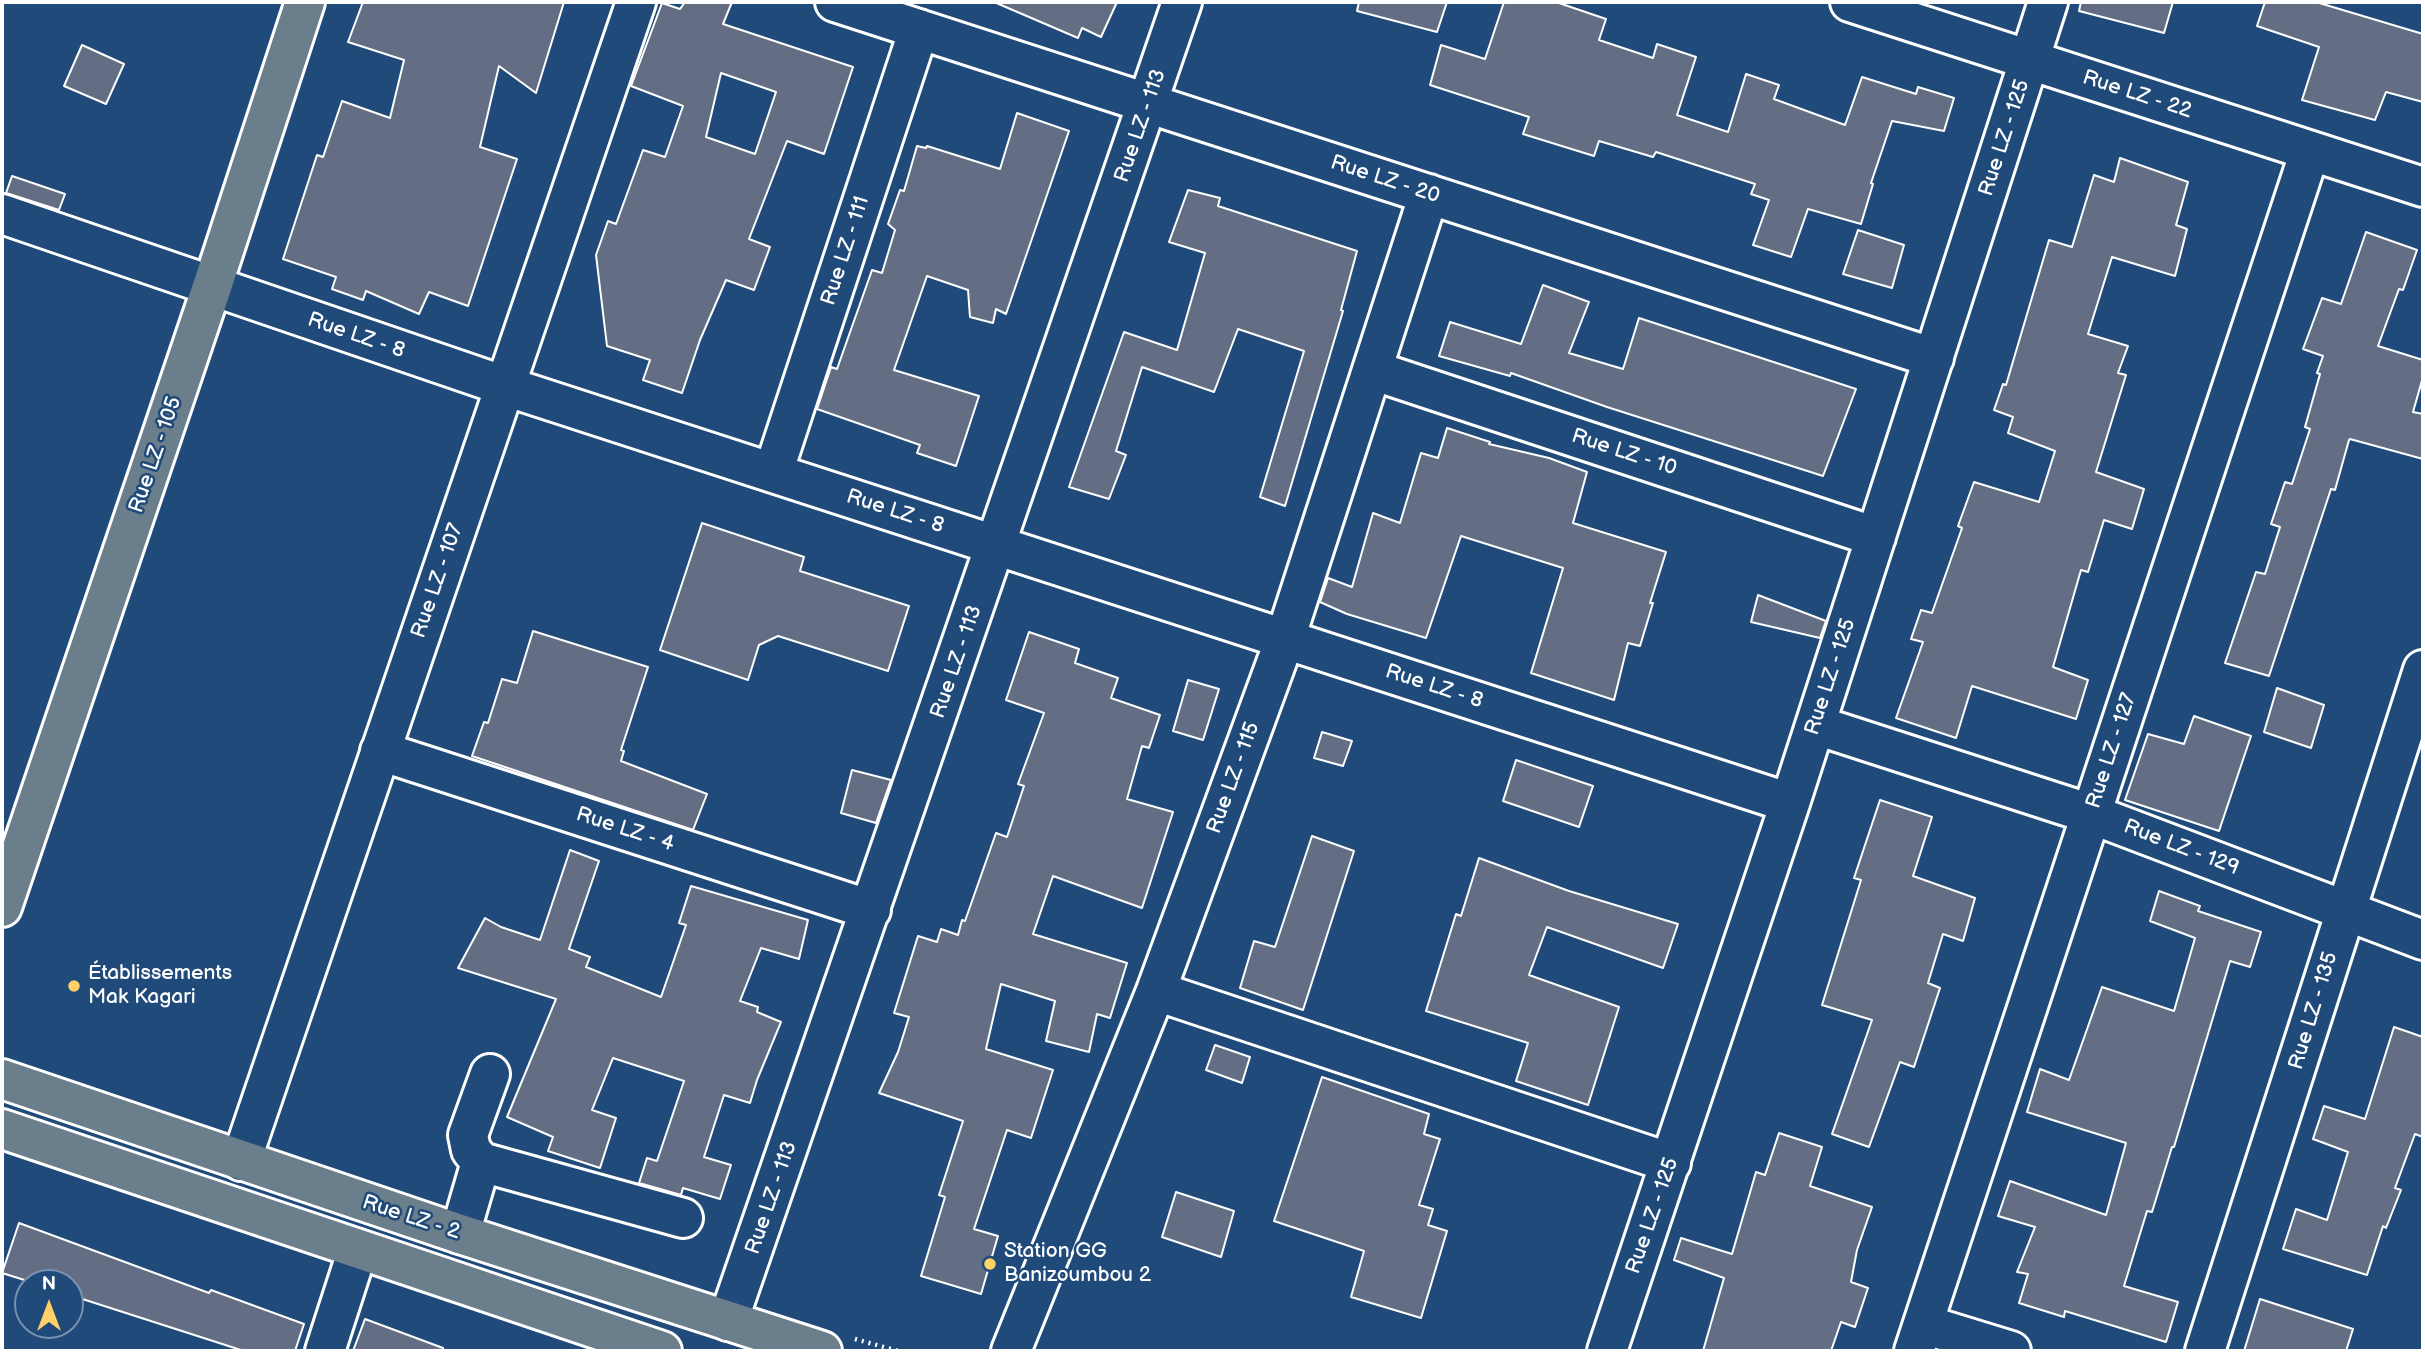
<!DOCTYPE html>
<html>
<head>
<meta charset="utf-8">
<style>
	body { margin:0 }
	#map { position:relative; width:2425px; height:1353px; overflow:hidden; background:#1f4a7a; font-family:"Balsamiq Sans",sans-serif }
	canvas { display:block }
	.frame { position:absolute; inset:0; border:4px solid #fff; pointer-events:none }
	.north { position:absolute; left:14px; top:1269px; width:70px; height:70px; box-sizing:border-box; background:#1f4a7a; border:2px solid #7992af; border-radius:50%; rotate:0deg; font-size:19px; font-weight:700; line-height:28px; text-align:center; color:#fff }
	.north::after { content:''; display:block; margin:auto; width:24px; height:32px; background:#ffd166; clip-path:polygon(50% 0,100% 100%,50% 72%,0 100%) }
</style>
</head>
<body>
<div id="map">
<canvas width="2425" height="1353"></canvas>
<div class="frame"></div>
<div class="north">N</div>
</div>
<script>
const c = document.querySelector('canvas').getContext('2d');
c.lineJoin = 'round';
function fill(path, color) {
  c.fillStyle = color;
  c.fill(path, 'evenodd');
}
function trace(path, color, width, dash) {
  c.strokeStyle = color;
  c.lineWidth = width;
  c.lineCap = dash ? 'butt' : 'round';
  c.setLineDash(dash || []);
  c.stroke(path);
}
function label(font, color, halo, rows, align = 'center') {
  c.font = font + ' "Balsamiq Sans",sans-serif';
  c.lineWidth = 5;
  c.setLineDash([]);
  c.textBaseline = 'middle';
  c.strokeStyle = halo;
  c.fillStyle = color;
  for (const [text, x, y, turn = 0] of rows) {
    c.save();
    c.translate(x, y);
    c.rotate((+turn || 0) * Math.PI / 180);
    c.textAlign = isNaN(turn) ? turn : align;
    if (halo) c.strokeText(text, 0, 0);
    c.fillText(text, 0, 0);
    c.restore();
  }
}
const building = new Path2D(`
	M 363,2 L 564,2 L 536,93 L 499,66 L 480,147 L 517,159 L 468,306 L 429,292 L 419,314 L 366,291 L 363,300 L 332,289 L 336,277 L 283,259 L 317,155 L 323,157 L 342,101 L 390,118 L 404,60 L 348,42 Z
	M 685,2 L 732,2 L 723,24 L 853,67 L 824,154 L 787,141 L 749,239 L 770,247 L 754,290 L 726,280 L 700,340 L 682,393 L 643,380 L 650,360 L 607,346 L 596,255 L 608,221 L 616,224 L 643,150 L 665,157 L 683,106 L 631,86 L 662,3 L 680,9 ZM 721,73 L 776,92 L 755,154 L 706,137 Z
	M 994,2 L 1117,2 L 1101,37 L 1082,28 L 1078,38 Z
	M 1359,2 L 1447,2 L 1437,32 L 1357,11 Z
	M 1504,2 L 1556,2 L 1606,19 L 1599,40 L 1653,58 L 1657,44 L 1696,57 L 1677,115 L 1728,132 L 1746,74 L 1779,85 L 1774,99 L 1845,125 L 1862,77 L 1916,94 L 1918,87 L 1954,98 L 1944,131 L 1892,121 L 1871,183 L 1873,184 L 1861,224 L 1808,209 L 1791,257 L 1753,245 L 1769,200 L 1751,194 L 1755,184 L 1656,152 L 1653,157 L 1599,141 L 1594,156 L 1523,134 L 1529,117 L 1430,85 L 1441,45 L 1485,59 Z
	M 2081,2 L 2173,2 L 2164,33 L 2079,11 Z
	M 2265,2 L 2316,2 L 2423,34 L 2423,102 L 2386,92 L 2375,120 L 2302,100 L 2319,47 L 2257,26 Z
	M 82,45 L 124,64 L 106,104 L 64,86 Z
	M 1017,113 L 1069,131 L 1006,314 L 996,309 L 993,323 L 970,317 L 968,290 L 927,276 L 894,370 L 979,396 L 956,466 L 917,453 L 920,445 L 817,409 L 831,367 L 837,369 L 872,270 L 882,273 L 895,230 L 888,224 L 900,190 L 904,191 L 917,146 L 926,148 L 927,146 L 1000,169 Z
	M 2120,158 L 2188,182 L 2176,225 L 2187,229 L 2175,276 L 2112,257 L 2088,334 L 2128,346 L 2118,373 L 2126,375 L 2096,472 L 2144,489 L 2132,529 L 2104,520 L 2088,572 L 2081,570 L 2053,667 L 2088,680 L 2076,719 L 1972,686 L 1956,738 L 1896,718 L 1923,642 L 1911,639 L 1921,610 L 1932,613 L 1962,528 L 1958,526 L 1974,482 L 2039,502 L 2055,451 L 2008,433 L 2013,417 L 1994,410 L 2003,384 L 2006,385 L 2049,240 L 2072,247 L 2094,175 L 2114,182 Z
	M 12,176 L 65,194 L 59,210 L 6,193 Z
	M 1188,190 L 1220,198 L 1218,206 L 1357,251 L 1341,310 L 1343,311 L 1285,506 L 1260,497 L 1304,351 L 1238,329 L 1214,392 L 1142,367 L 1116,451 L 1126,455 L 1109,499 L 1069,487 L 1124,332 L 1177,350 L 1205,253 L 1169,242 Z
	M 1858,230 L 1904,245 L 1892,288 L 1843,274 Z
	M 2366,232 L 2417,250 L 2403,290 L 2399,289 L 2378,346 L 2423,360 L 2423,377 L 2413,412 L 2423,414 L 2423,459 L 2350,439 L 2349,440 L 2335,490 L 2331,489 L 2269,676 L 2225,663 L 2256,572 L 2265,574 L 2280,527 L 2271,524 L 2285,482 L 2292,484 L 2310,429 L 2305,427 L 2320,374 L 2317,373 L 2323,356 L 2303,349 L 2322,298 L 2341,304 Z
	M 1543,285 L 1589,302 L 1569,353 L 1623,369 L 1639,318 L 1856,389 L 1823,476 L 1607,407 L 1511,373 L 1510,376 L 1439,356 L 1450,322 L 1521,344 Z
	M 1447,428 L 1490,442 L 1489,444 L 1549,458 L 1587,472 L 1573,523 L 1666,552 L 1650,603 L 1653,603 L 1640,646 L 1628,643 L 1614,700 L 1531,673 L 1563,568 L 1461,536 L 1426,638 L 1347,614 L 1320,602 L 1328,578 L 1352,587 L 1373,513 L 1400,523 L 1421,453 L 1438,458 Z
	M 702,523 L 804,557 L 800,571 L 909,606 L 888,671 L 778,636 L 759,645 L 748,680 L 660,650 Z
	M 1758,595 L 1826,621 L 1820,638 L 1751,622 Z
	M 533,631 L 648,667 L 621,750 L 624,751 L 621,761 L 707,794 L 693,830 L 472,756 L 484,722 L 488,723 L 502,679 L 517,683 Z
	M 1029,632 L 1079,649 L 1075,663 L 1118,678 L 1111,698 L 1160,715 L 1149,748 L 1142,746 L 1127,799 L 1173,812 L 1142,908 L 1053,876 L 1033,934 L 1127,963 L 1110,1018 L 1097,1014 L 1089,1052 L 1046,1041 L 1055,1001 L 1001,984 L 986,1049 L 1053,1070 L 1031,1138 L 1007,1130 L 974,1229 L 998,1236 L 981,1294 L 921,1276 L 945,1197 L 939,1195 L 963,1121 L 879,1093 L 898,1052 L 909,1017 L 894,1013 L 918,936 L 937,942 L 941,929 L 958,935 L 962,920 L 965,921 L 996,833 L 1007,837 L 1024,786 L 1018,784 L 1044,713 L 1006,700 Z
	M 1188,680 L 1219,689 L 1203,740 L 1173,731 Z
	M 2277,688 L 2324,705 L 2311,748 L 2264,732 Z
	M 2194,716 L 2251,736 L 2219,831 L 2125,800 L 2148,734 L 2184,744 Z
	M 1322,732 L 1352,741 L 1343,766 L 1314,758 Z
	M 1516,760 L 1593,786 L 1579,827 L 1503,801 Z
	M 852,770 L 891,780 L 876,823 L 841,813 Z
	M 1880,800 L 1932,817 L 1913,876 L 1975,898 L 1963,941 L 1943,934 L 1928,983 L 1940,988 L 1914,1067 L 1900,1062 L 1869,1147 L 1832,1134 L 1872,1020 L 1822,1005 L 1861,880 L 1854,878 Z
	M 1312,836 L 1354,851 L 1303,1010 L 1240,988 L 1254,941 L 1275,947 Z
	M 570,850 L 599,861 L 569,949 L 590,957 L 586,967 L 661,997 L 686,925 L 679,923 L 691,886 L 808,920 L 799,959 L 761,948 L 740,1001 L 758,1007 L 757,1012 L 781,1022 L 757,1080 L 750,1103 L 724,1095 L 704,1157 L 731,1165 L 720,1199 L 683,1188 L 681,1195 L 639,1183 L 647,1158 L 657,1161 L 684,1081 L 613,1058 L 592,1110 L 616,1118 L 600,1168 L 548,1151 L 553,1137 L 507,1117 L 556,999 L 458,968 L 485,918 L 501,927 L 540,940 Z
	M 1479,858 L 1569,891 L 1678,924 L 1663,968 L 1547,927 L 1529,975 L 1619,1007 L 1588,1105 L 1516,1081 L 1528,1043 L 1426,1011 L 1456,914 L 1461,916 Z
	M 2159,891 L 2200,906 L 2198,911 L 2261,932 L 2250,967 L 2230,961 L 2174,1147 L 2172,1147 L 2152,1212 L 2147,1211 L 2124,1286 L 2178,1302 L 2166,1342 L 2065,1311 L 2064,1317 L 2019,1303 L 2028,1274 L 2017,1272 L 2035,1227 L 1998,1216 L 2010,1181 L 2106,1215 L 2126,1143 L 2027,1112 L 2040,1069 L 2069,1080 L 2102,987 L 2174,1011 L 2195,938 L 2150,921 Z
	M 2394,1027 L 2423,1037 L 2423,1137 L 2415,1134 L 2395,1188 L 2401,1190 L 2386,1228 L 2383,1226 L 2367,1275 L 2283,1249 L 2296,1209 L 2327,1220 L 2348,1152 L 2313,1139 L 2324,1106 L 2365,1119 Z
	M 1215,1045 L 1250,1057 L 1242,1083 L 1206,1070 Z
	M 1322,1077 L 1429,1114 L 1424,1134 L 1440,1139 L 1419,1205 L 1433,1209 L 1428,1225 L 1447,1231 L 1421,1318 L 1351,1297 L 1364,1251 L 1274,1221 Z
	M 1779,1133 L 1822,1147 L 1810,1186 L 1872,1207 L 1857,1250 L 1851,1282 L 1868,1288 L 1855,1327 L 1841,1322 L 1831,1351 L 1703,1351 L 1724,1278 L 1674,1260 L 1681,1238 L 1732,1254 L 1756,1172 L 1765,1175 Z
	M 1176,1192 L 1234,1211 L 1221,1257 L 1162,1237 Z
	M 19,1223 L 209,1293 L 211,1290 L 304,1324 L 295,1351 L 244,1351 L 70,1295 L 70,1283 L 34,1283 L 2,1273 Z
	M 2260,1299 L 2353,1329 L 2346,1351 L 2244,1351 Z
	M 365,1319 L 443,1348 L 443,1351 L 353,1351 Z`);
fill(building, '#636d83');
trace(building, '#fff', 2);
const minor = new Path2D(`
	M 835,2 L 1934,358
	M 1850,2 L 2423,187
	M 2,214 L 505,386 L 1790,803
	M 1372,370 L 1876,537
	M 773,473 L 919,29
	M 1816,725 L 2091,814 L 2423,940
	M 380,751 L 871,910
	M 1156,991 L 1671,1163
	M 241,1161 L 636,2
	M 481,1162 L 471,1150 L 468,1135 L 490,1074
	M 460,1234 L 481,1162 L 683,1218
	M 728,1321 L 1182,2
	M 1923,1324 L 2011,1351
	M 325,1351 L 358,1249
	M 1011,1351 L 1156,991 L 1285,639 L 1429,194
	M 1607,1351 L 1790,803 L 2048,2
	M 1914,1351 L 2310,151
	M 2205,1351 L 2423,670`);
const major = new Path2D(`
	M 2,907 L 212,287 L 305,2
	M 2,1079 L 460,1234 L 822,1351
	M 2,1129 L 662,1351`);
trace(minor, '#fff', 44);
trace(major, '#fff', 44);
trace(new Path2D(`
	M 855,1339 L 898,1351`), '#fff', 4.5, [2, 5]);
trace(minor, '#1f4a7a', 38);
trace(major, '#6b7e8b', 38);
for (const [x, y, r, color] of [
	[74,986,7,"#ffd166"],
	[990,1264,7,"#ffd166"]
]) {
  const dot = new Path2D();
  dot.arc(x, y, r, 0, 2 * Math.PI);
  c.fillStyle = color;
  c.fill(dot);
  trace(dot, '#1f4a7a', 2.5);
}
label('21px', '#fff', '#1f4a7a', [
	["Rue LZ - 22",2137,95,18],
	["Rue LZ - 113",1141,126,-71],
	["Rue LZ - 125",2005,138,-72],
	["Rue LZ - 20",1385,180,18],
	["Rue LZ - 111",846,251,-72],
	["Rue LZ - 8",356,336,19],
	["Rue LZ - 10",1624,453,18],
	["Rue LZ - 105",156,455,-71],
	["Rue LZ - 8",895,512,18],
	["Rue LZ - 107",438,581,-71],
	["Rue LZ - 113",957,662,-71],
	["Rue LZ - 125",1831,677,-72],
	["Rue LZ - 8",1434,687,18],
	["Rue LZ - 127",2112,751,-72],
	["Rue LZ - 115",1234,778,-70],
	["Rue LZ - 4",625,830,18],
	["Rue LZ - 129",2181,848,21],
	["Rue LZ - 135",2314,1011,-73],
	["Rue LZ - 113",772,1198,-71],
	["Rue LZ - 125",1653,1216,-71],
	["Rue LZ - 2",411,1218,18]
]);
label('21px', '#fff', '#1f4a7a', [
	["Établissements",88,974],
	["Mak Kagari",88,998],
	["Station GG",1004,1252],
	["Banizoumbou 2",1004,1276]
], 'left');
</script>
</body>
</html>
